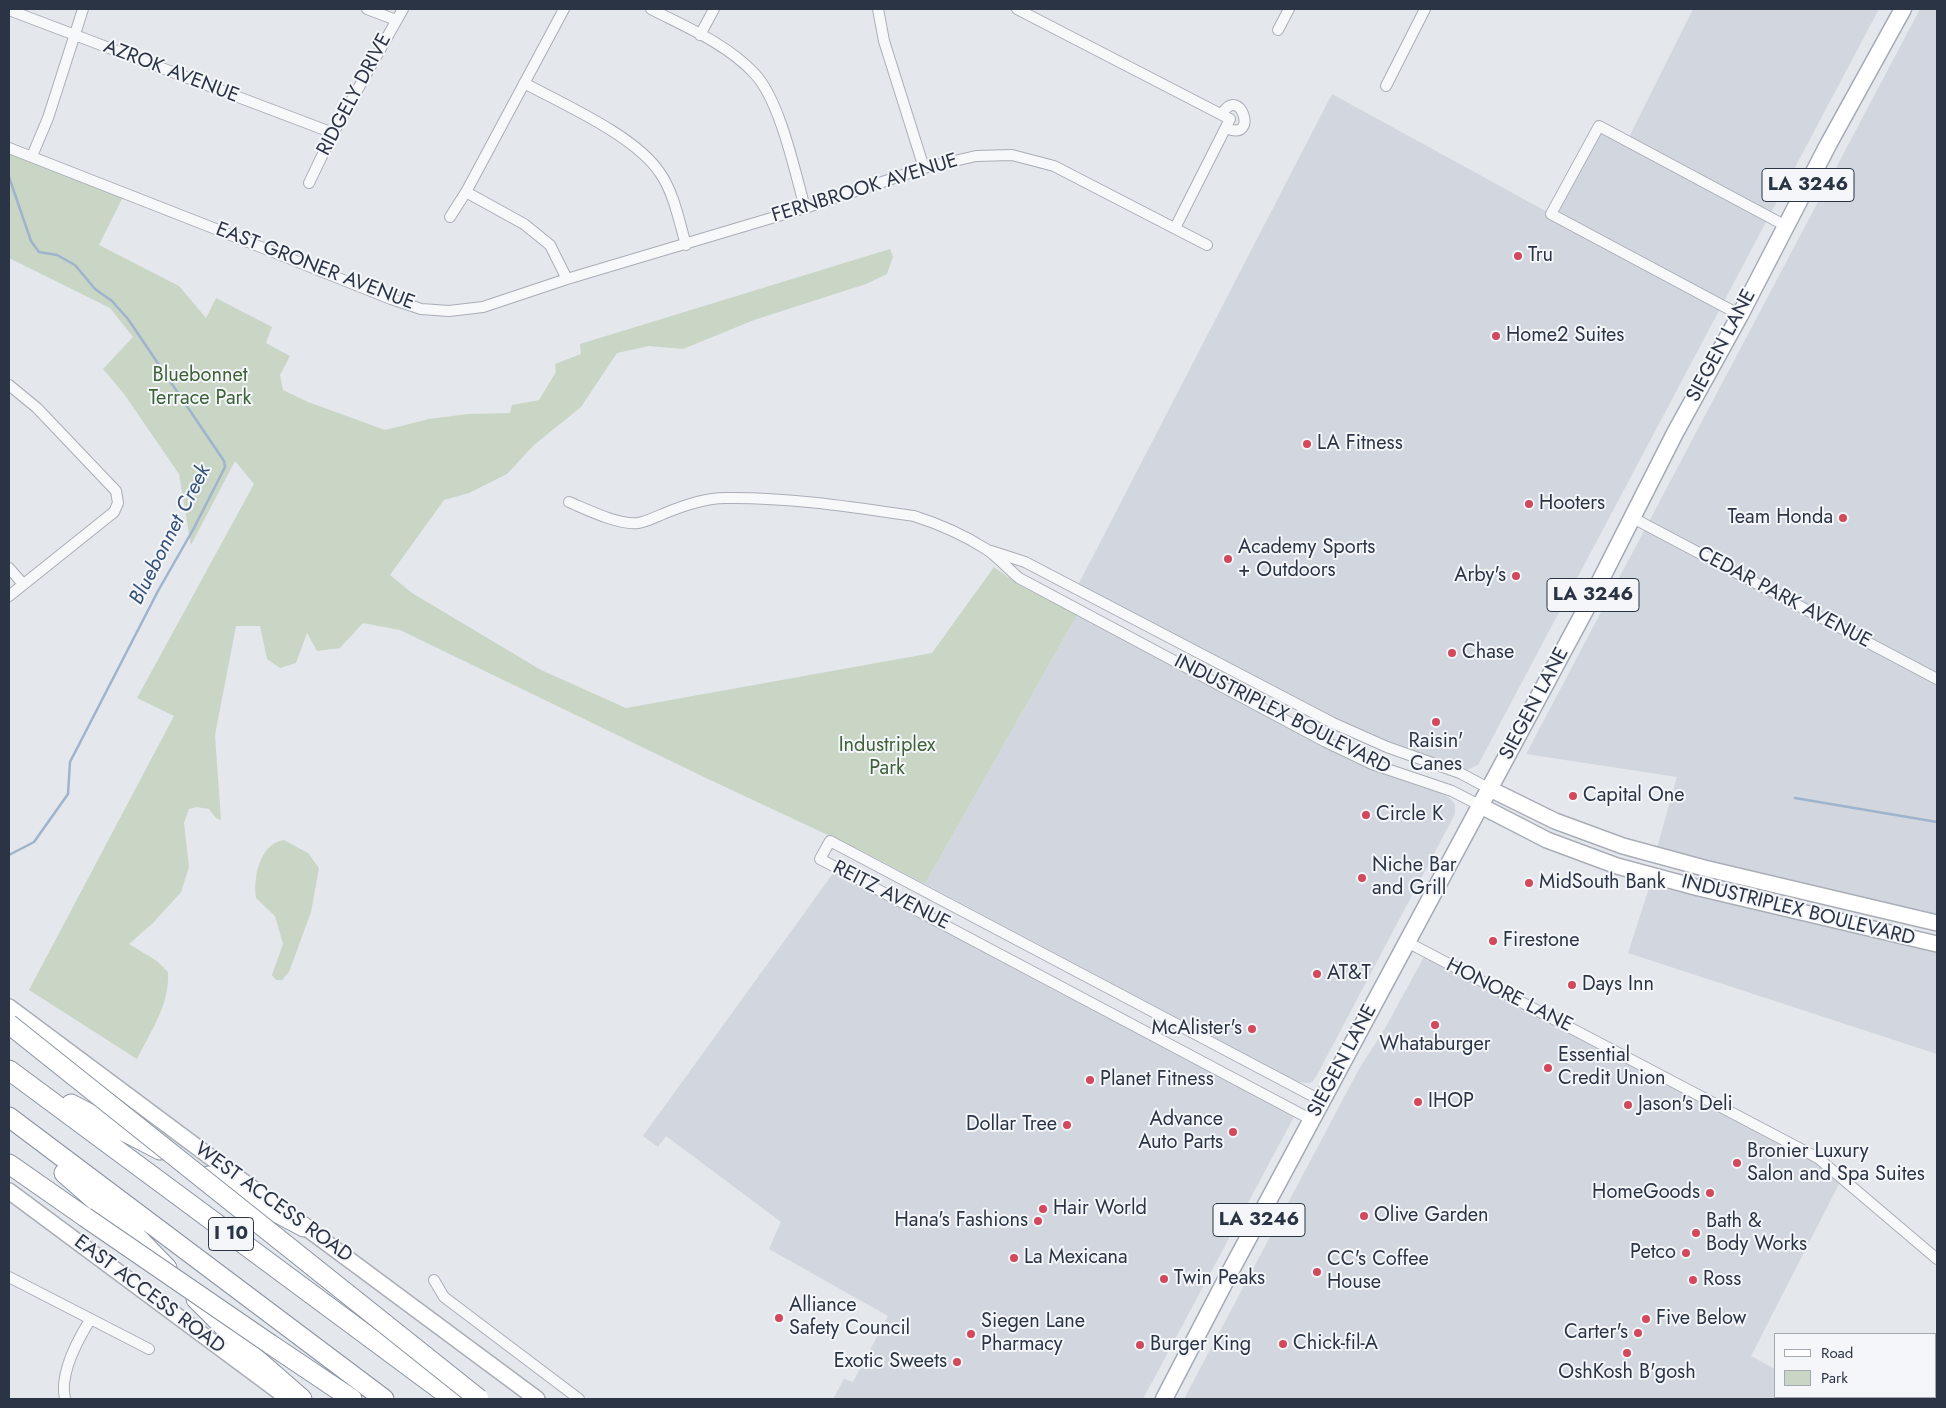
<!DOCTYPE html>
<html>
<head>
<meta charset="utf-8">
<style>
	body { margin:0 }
	#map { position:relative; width:1946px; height:1408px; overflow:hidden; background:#e4e7ec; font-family:Jost,sans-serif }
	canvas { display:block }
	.frame { position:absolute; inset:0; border:10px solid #2b3445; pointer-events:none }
	.legend { position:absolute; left:1774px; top:1333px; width:162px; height:65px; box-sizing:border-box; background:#f4f6f9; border:1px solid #a4a8b1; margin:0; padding:6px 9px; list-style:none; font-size:15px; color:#2b3445 }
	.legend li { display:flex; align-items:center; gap:10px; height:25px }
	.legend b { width:25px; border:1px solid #a4a8b1 }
</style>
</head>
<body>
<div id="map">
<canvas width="1946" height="1408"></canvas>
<div class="frame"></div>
<ul class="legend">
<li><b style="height:6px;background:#fff"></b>Road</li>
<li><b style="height:14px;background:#c9d6c5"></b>Park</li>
</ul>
</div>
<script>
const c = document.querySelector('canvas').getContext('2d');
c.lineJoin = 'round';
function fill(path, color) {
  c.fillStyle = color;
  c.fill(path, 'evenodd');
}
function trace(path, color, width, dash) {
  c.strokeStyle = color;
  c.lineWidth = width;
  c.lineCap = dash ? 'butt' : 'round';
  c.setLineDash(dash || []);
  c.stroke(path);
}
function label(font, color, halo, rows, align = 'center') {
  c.font = font + ' Jost,sans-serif';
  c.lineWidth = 4;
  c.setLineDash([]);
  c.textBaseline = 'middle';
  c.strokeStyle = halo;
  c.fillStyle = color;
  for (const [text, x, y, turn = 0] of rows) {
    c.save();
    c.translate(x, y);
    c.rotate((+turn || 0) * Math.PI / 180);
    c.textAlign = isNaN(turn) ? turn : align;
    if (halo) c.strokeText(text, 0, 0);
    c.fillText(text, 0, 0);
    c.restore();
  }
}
fill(new Path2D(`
	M 1693,9 L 1879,9 L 1478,765 L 1460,773 L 1387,747 L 1076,589 L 1332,94 L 1551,214 L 1599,126 L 1627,141 Z
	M 1920,9 L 1937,9 L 1937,919 L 1655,855 L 1677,777 L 1526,754 Z
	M 1077,615 L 1358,764 L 1437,790 L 1451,799 L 1455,805 L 1455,814 L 1317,1075 L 1312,1082 L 1308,1083 L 1298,1082 L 925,884 Z
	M 834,872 L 1056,991 L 1295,1115 L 1143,1399 L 833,1399 L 844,1379 L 853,1382 L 888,1316 L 769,1249 L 781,1222 L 666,1136 L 658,1147 L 643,1136 Z
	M 1650,885 L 1937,953 L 1937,1054 L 1628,953 Z
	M 1424,957 L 1794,1149 L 1817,1162 L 1839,1184 L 1751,1356 L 1775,1369 L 1775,1397 L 1782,1397 L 1781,1399 L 1184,1399 L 1359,1069 L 1384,1030 Z`), '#d2d6de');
fill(new Path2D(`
	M 9,149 L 125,193 L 99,245 L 179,286 L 206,318 L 216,298 L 272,327 L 266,343 L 290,356 L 280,375 L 283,390 L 308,402 L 385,430 L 429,419 L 468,414 L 510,413 L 512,405 L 539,400 L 556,372 L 555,364 L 581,354 L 580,344 L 890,249 L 893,257 L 887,274 L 866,284 L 754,320 L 683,349 L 649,346 L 617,353 L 581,407 L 534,445 L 507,474 L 469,493 L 444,500 L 390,575 L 412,593 L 541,670 L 626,708 L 932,653 L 994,567 L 1019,585 L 1077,615 L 925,884 L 864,852 L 706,778 L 400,630 L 363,623 L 340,648 L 317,651 L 307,633 L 296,663 L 280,668 L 267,659 L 260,626 L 236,626 L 215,735 L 221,820 L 216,818 L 209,809 L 196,807 L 189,809 L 184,823 L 189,867 L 181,892 L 153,923 L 129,944 L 157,961 L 168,972 C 170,1004 151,1031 137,1059 L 29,990 L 174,716 L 137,698 L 254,484 L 235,461 L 191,545 L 179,474 L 124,394 L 103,369 L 133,337 L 110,308 L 9,258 Z
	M 284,840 L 308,853 L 319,868 L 311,912 L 289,972 L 282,980 L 276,980 L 272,975 L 283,944 L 275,916 L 256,898 C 253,877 260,843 284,840 Z`), '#c9d6c5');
trace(new Path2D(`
	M 1795,798 L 1937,822
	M 9,855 L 34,842 L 68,794 L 70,762 L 158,591 L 194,528 L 225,467 L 224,461 L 128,319 L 112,301 L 95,289 L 75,265 L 57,255 L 39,252 L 31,241 L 9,177`), '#9fb4cc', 2.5);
const street = new Path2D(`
	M 367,9 L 396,20
	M 651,9 C 686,27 727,44 754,73 C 780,100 795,172 805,208
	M 878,9 L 884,41 L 924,168
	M 1017,9 L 1230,119 L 1175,228
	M 9,10 L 333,133
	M 1278,30 L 1289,9
	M 700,35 L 714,9
	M 524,83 C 563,104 636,136 660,173 C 674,193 679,221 686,245
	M 1386,86 L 1425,9
	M 1222,114 C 1240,83 1260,143 1226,128
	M 9,148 L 203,224 L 391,299 L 421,309 L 449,311 L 483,307 L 567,279 L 805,208 L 924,168 L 976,156 L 1012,155 L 1054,166 L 1207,245
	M 32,156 L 48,118 L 83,9
	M 309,183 L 333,133 L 403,9
	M 466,192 L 524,224 L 550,245 L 567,279
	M 450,217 L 466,192 L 564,9
	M 1740,315 L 1551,214 L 1599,126 L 1786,226
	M 9,385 L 37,408 L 116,491 L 118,503 L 114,512 L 9,596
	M 569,502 C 588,510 618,525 638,523 C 646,522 655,517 663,514 C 682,506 704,498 725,498 C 788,497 852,507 914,516 C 939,524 964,535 986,549 C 998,557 1008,569 1019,578 L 1324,741 L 1372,764 L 1452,791 L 1481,806
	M 1631,517 L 1937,679
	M 991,551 L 1025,562 L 1333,723 L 1387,747 L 1460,773 L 1490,789
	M 9,568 L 23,584
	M 1407,942 L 1818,1158 L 1937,1259
	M 1312,1120 L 820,859 L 830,841 L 1322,1101
	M 9,1277 L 149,1349
	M 434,1280 L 444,1297 L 579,1399
	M 1935,1375 L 1937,1370
	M 65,1399 C 59,1374 77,1341 90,1320
	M 1922,1399 L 1924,1397`);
const secondary = new Path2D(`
	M 1490,789 L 1555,821 L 1623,846 L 1704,868 L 1937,923
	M 1481,806 L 1547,840 L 1617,866 L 1699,888 L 1937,944
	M 9,1007 L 272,1203
	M 9,1191 L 289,1399
	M 297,1221 L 537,1399`);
const primary = new Path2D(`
	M 1164,1399 L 1230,1272 L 1589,603 L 1675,433 L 1740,315 L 1829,143 L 1903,9`);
const highway = new Path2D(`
	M 9,1070 L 453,1399
	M 71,1104 L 160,1150
	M 9,1117 L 384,1399
	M 9,1164 L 85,1217
	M 64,1173 L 137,1237 L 167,1268
	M 208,1176 L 304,1227
	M 196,1299 L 254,1357 L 302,1399
	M 270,1344 L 352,1399`);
trace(street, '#a9aeb7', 12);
trace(secondary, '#a9aeb7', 18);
trace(primary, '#a3abb8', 19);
trace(highway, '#8b94a3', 21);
trace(street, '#f7f8fa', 10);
trace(secondary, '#fff', 15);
trace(primary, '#fff', 16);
trace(highway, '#fff', 19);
const highwayBridge = new Path2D(`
	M 9,1024 L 479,1399
	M 85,1217 L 270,1344`);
trace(highwayBridge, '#8b94a3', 21, []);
trace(highwayBridge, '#fff', 19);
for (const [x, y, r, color] of [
	[1518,256,5,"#d1495b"],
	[1496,336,5,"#d1495b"],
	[1307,444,5,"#d1495b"],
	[1529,504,5,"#d1495b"],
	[1843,518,5,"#d1495b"],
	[1228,559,5,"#d1495b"],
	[1516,576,5,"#d1495b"],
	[1452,653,5,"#d1495b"],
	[1436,722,5,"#d1495b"],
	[1573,796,5,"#d1495b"],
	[1366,815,5,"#d1495b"],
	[1362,878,5,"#d1495b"],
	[1529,883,5,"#d1495b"],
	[1493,941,5,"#d1495b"],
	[1317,974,5,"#d1495b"],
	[1572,985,5,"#d1495b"],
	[1435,1025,5,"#d1495b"],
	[1252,1029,5,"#d1495b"],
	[1548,1068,5,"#d1495b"],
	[1090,1080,5,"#d1495b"],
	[1418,1102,5,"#d1495b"],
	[1628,1105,5,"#d1495b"],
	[1067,1125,5,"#d1495b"],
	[1233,1132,5,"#d1495b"],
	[1737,1163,5,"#d1495b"],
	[1710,1193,5,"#d1495b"],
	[1043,1209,5,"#d1495b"],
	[1364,1216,5,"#d1495b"],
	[1038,1221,5,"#d1495b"],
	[1696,1233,5,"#d1495b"],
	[1686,1253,5,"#d1495b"],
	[1014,1258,5,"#d1495b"],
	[1317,1272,5,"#d1495b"],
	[1164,1279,5,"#d1495b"],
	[1693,1280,5,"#d1495b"],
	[779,1318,5,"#d1495b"],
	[1646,1319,5,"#d1495b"],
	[1638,1333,5,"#d1495b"],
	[971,1334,5,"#d1495b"],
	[1283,1344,5,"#d1495b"],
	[1140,1345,5,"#d1495b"],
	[1627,1353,5,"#d1495b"],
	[957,1362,5,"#d1495b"]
]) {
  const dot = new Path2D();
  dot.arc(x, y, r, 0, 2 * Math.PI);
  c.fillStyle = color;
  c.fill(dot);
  trace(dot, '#f4f6f9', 2);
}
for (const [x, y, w] of [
	[1808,185,92],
	[1593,595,92],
	[1259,1220,92],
	[231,1234,45]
]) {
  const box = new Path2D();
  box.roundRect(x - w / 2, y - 16.5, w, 33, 4);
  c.fillStyle = '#f4f6f9';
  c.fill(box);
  trace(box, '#2b3445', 1);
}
label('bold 19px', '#2b3445', null, [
	["LA 3246",1808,185],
	["LA 3246",1593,595],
	["LA 3246",1259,1220],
	["I 10",231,1234]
]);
label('20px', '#2b3445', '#f4f6f9', [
	["AZROK AVENUE",171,72,21],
	["RIDGELY DRIVE",355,95,-62],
	["FERNBROOK AVENUE",865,189,-17],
	["EAST GRONER AVENUE",315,267,21],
	["SIEGEN LANE",1722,346,-62],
	["CEDAR PARK AVENUE",1784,598,28],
	["SIEGEN LANE",1535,704,-62],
	["INDUSTRIPLEX BOULEVARD",1282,715,27],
	["REITZ AVENUE",891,896,27],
	["INDUSTRIPLEX BOULEVARD",1798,911,14],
	["HONORE LANE",1509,996,27],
	["SIEGEN LANE",1343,1061,-62],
	["WEST ACCESS ROAD",273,1203,36],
	["EAST ACCESS ROAD",149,1295,37]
]);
label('20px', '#2b3445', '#f4f6f9', [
	["Tru",1528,256],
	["Home2 Suites",1506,336],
	["LA Fitness",1317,444],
	["Hooters",1539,504],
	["Team Honda",1833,518,"right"],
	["Academy Sports",1238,548],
	["+ Outdoors",1238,571],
	["Arby's",1506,576,"right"],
	["Chase",1462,653],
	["Raisin'",1436,742,"center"],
	["Canes",1436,765,"center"],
	["Capital One",1583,796],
	["Circle K",1376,815],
	["Niche Bar",1372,866],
	["and Grill",1372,889],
	["MidSouth Bank",1539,883],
	["Firestone",1503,941],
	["AT&T",1327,974],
	["Days Inn",1582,985],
	["McAlister's",1242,1029,"right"],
	["Whataburger",1435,1045,"center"],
	["Essential",1558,1056],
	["Credit Union",1558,1079],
	["Planet Fitness",1100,1080],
	["IHOP",1428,1102],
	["Jason's Deli",1638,1105],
	["Advance",1223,1120,"right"],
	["Auto Parts",1223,1143,"right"],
	["Dollar Tree",1057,1125,"right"],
	["Bronier Luxury",1747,1152],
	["Salon and Spa Suites",1747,1175],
	["HomeGoods",1700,1193,"right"],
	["Hair World",1053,1209],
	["Olive Garden",1374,1216],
	["Hana's Fashions",1028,1221,"right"],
	["Bath &",1706,1222],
	["Body Works",1706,1245],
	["Petco",1676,1253,"right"],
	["La Mexicana",1024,1258],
	["CC's Coffee",1327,1260],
	["House",1327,1283],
	["Twin Peaks",1174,1279],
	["Ross",1703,1280],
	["Alliance",789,1306],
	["Safety Council",789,1329],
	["Five Below",1656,1319],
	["Siegen Lane",981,1322],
	["Pharmacy",981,1345],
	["Carter's",1628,1333,"right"],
	["Chick-fil-A",1293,1344],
	["Burger King",1150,1345],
	["Exotic Sweets",947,1362,"right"],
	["OshKosh B'gosh",1627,1373,"center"]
], 'left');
label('20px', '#3f6138', '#f4f6f9', [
	["Bluebonnet",200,376],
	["Terrace Park",200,399],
	["Industriplex",887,746],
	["Park",887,769]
]);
label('italic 21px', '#34527a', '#f4f6f9', [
	["Bluebonnet Creek",171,535,-63]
]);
</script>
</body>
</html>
